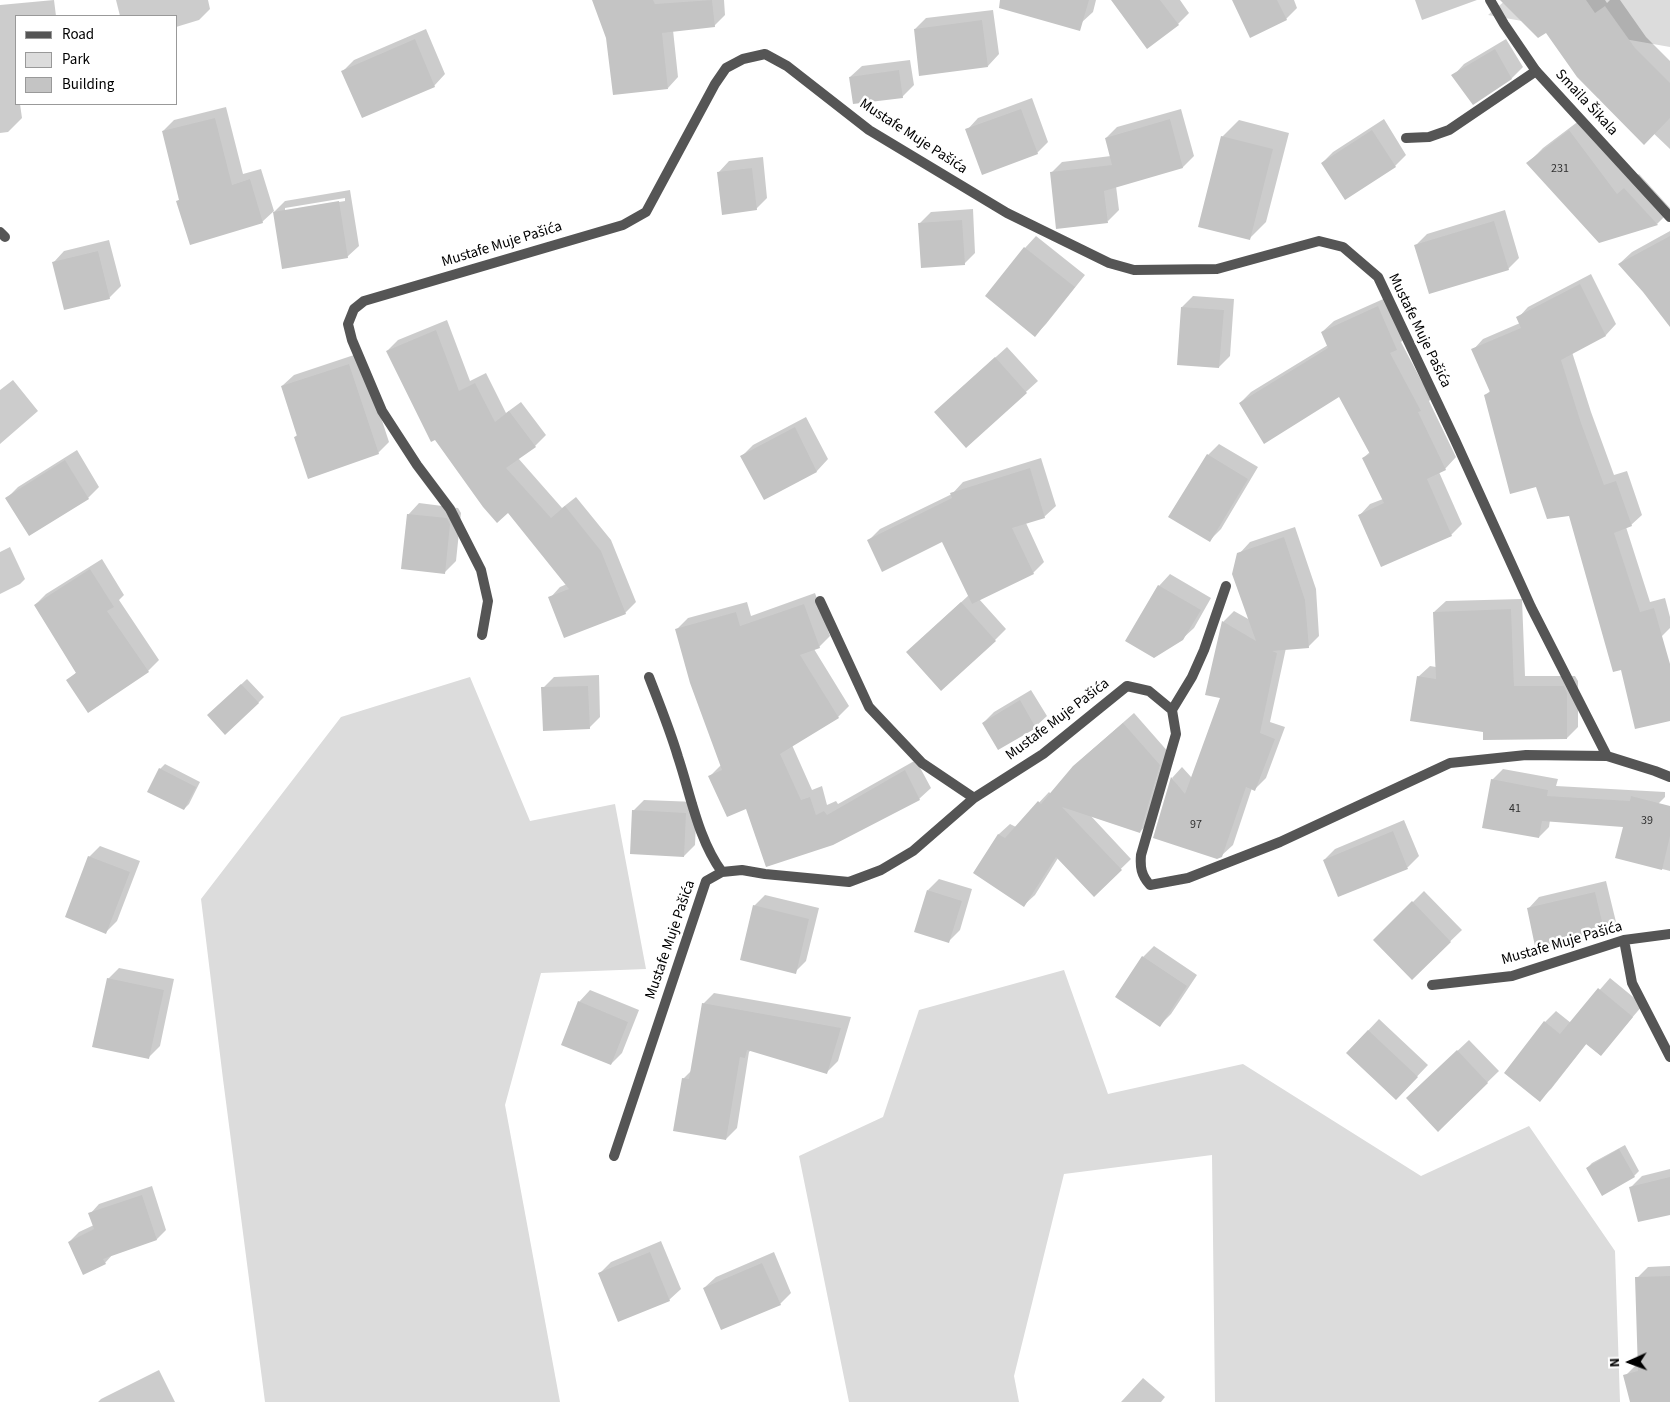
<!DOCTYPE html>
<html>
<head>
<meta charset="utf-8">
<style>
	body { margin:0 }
	#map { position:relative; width:1670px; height:1402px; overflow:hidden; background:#fff; font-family:"Source Sans 3",sans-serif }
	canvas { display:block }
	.legend { position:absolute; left:15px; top:15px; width:162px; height:90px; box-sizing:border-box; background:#fff; border:1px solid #999; margin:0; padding:6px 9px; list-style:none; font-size:15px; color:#000 }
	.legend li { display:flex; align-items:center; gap:10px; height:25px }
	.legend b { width:25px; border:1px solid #999 }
	.north { position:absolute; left:1605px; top:1337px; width:50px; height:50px; -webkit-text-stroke:4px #fff; paint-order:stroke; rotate:268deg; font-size:14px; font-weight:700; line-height:20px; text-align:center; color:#000 }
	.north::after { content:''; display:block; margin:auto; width:18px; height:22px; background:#000; clip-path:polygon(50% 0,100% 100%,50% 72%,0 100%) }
</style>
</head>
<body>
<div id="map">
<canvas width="1670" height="1402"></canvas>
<ul class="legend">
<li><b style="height:6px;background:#555"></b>Road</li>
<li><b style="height:14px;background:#dcdcdc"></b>Park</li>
<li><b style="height:14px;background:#c4c4c4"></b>Building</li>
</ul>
<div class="north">N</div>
</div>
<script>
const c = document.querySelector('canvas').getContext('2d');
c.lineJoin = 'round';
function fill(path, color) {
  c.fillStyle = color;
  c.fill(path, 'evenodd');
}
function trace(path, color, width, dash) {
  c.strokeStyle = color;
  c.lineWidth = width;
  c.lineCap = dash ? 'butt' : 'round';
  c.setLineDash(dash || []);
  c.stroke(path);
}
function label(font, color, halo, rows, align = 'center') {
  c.font = font + ' "Source Sans 3",sans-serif';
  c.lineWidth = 5;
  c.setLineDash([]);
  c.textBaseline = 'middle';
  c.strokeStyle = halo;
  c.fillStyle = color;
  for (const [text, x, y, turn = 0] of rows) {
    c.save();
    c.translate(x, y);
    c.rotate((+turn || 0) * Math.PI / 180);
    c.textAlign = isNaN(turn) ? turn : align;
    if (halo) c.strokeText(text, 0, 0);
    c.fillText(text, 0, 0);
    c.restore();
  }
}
fill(new Path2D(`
	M 1506,0 L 1670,0 L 1670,47 L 1488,15 Z
	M 470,677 L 530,821 L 615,804 L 646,969 L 541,973 L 505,1105 L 560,1402 L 265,1402 L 223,1079 L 201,899 L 341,717 Z
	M 1064,970 L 1108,1094 L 1243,1064 L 1421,1176 L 1529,1126 L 1615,1251 L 1620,1402 L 1215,1402 L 1212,1155 L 1064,1174 L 1014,1376 L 1019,1402 L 849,1402 L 799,1156 L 883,1117 L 919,1010 Z`), '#dcdcdc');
fill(new Path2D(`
	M 54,0 L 56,16 L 16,16 L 16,104 L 20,104 L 22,118 L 8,132 L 0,133 L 0,5 Z
	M 116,0 L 208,0 L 210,9 L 199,20 L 176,27 L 176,16 L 120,16 Z
	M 593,0 L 724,0 L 725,15 L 714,26 L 673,30 L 678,77 L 668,88 L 607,37 Z
	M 1028,0 L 1096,0 L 1093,12 L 1081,23 Z
	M 1128,0 L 1180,0 L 1189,13 L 1178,24 Z
	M 1233,0 L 1294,0 L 1297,8 L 1286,19 Z
	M 1415,0 L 1477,0 L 1422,20 Z
	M 1506,0 L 1605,0 L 1607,3 L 1610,0 L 1620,0 L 1646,37 L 1670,61 L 1670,149 L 1546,31 Z
	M 993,10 L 999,54 L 988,66 L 915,29 L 926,18 Z
	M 426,29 L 445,74 L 434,86 L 343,71 L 354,60 Z
	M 1506,39 L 1523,67 L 1512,78 L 1474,103 L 1453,76 L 1464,64 Z
	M 910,60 L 914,85 L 902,97 L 850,77 L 862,66 Z
	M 1032,98 L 1048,142 L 1037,153 L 967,130 L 978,118 Z
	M 226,107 L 243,174 L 261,169 L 274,211 L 262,222 L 178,201 L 180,199 L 163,131 L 174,120 Z
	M 1181,109 L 1194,156 L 1183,167 L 1116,186 L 1119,210 L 1108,221 L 1051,173 L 1062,162 L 1111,156 L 1106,138 L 1117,127 Z
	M 1584,117 L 1632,180 L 1639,174 L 1670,208 L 1670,211 L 1657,224 L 1528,163 L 1543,148 Z
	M 1384,119 L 1406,155 L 1395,166 L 1345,199 L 1322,163 L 1333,152 Z
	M 1239,120 L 1289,133 L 1266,222 L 1249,239 L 1222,137 Z
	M 763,157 L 767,198 L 756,209 L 718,173 L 729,161 Z
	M 350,190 L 359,246 L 347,257 L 274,212 L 285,201 ZM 345,198 L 345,201 L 285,211 L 285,208 Z
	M 973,209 L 975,253 L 964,264 L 920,223 L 931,212 Z
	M 1505,210 L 1519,258 L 1508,269 L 1416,245 L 1427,234 Z
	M 1670,231 L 1670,325 L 1644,291 L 1619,264 L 1632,252 Z
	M 1036,236 L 1085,275 L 1046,324 L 1035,335 L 986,296 L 1025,248 Z
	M 109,240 L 121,286 L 109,298 L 53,263 L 64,251 Z
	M 1591,274 L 1616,324 L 1606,335 L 1572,352 L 1591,412 L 1614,475 L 1627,471 L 1642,515 L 1631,525 L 1626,527 L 1650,602 L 1665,598 L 1670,617 L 1670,628 L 1662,636 L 1609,654 L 1570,515 L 1537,486 L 1486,395 L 1491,390 L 1473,350 L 1483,339 L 1520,323 L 1518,318 L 1528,307 Z
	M 1193,296 L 1234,299 L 1230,356 L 1219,367 L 1182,307 Z
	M 1390,296 L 1404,339 L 1401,342 L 1431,399 L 1429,401 L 1456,457 L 1445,469 L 1439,472 L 1462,524 L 1451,535 L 1359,516 L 1370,504 L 1383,499 L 1363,458 L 1370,452 L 1340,396 L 1240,403 L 1251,392 L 1328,345 L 1322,332 L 1334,321 Z
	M 447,320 L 470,381 L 486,373 L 506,413 L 521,402 L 546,435 L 535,446 L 518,458 L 562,508 L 576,497 L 611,540 L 636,602 L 625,613 L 550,598 L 560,587 L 567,584 L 387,351 L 398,340 Z
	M 1007,347 L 1038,381 L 966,446 L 947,401 Z
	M 360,353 L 389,442 L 378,453 L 295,437 L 298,434 L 282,386 L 294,375 Z
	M 13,380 L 38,411 L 0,444 L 0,390 Z
	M 806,417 L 828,459 L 817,471 L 764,498 L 742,456 L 753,445 Z
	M 1219,444 L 1258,467 L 1221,529 L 1210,540 L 1208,455 Z
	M 77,450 L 99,487 L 88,498 L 7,498 L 18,487 Z
	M 1041,458 L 1056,506 L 1044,517 L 1026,523 L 1044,562 L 1033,573 L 979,599 L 1006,629 L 995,640 L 919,641 L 969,595 L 943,541 L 868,541 L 880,529 L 952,494 L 963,482 Z
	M 419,503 L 458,508 L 461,513 L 456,561 L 444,573 L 408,515 Z
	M 1295,527 L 1316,589 L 1319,636 L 1308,647 L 1286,648 L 1270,722 L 1285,727 L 1266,778 L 1255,789 L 1252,788 L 1233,845 L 1221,856 L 1172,778 L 1182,767 L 1192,778 L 1222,697 L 1223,622 L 1234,611 L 1250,620 L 1239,554 L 1250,542 Z
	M 10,547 L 25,579 L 20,584 L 0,594 L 0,552 Z
	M 102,559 L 124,595 L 119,600 L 159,660 L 148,671 L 68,680 L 77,672 L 35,605 L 46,594 Z
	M 1170,574 L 1211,598 L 1194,628 L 1182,639 L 1159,586 Z
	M 815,593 L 830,636 L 819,647 L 814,649 L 849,706 L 838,717 L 792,745 L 812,790 L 822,786 L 827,805 L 836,801 L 838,804 L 916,760 L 931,788 L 919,799 L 832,844 L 747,807 L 710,776 L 722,764 L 676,630 L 688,618 L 747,602 L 751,616 Z
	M 1522,599 L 1525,676 L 1575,676 L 1578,681 L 1578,727 L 1567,738 L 1484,731 L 1418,677 L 1430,666 L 1436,667 L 1434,612 L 1446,601 Z
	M 599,675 L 600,717 L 589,728 L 543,688 L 554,677 Z
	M 247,679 L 264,697 L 258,703 L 214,710 Z
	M 1031,690 L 1047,716 L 1035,727 L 999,748 L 983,723 L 994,712 Z
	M 1134,713 L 1170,754 L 1150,821 L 1140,832 L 1090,815 L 1131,859 L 1094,895 L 1058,858 L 1035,895 L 1024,905 L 974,873 L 999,834 L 1010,824 L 1016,827 L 1049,792 L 1051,794 L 1085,756 Z
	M 165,764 L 200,782 L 189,804 L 184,809 L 160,769 Z
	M 1503,769 L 1558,779 L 1556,786 L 1665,792 L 1665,797 L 1655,807 L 1670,819 L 1670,871 L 1617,857 L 1626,819 L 1550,820 L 1549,827 L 1539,837 L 1492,780 Z
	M 644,800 L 697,802 L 695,845 L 684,856 L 633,811 Z
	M 1404,820 L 1419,856 L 1408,867 L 1339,896 L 1324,860 L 1335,849 Z
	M 100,846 L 140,861 L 117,921 L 106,932 L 89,857 Z
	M 939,879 L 972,889 L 960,930 L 949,941 L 928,890 Z
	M 1606,881 L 1616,922 L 1604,933 L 1528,909 L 1539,897 Z
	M 1424,891 L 1462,930 L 1412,978 L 1375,940 Z
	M 765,895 L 819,908 L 806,961 L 795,972 L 754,906 Z
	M 1154,946 L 1197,975 L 1171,1014 L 1160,1025 L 1143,957 Z
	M 119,968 L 174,979 L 160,1046 L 149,1057 L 108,979 Z
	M 1610,978 L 1643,1005 L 1600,1055 L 1587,1043 L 1551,1089 L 1539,1100 L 1545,1022 L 1556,1011 L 1571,1023 Z
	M 590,990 L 639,1010 L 622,1053 L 611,1064 L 579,1002 Z
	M 714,993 L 851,1017 L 838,1061 L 826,1073 L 751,1050 L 749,1052 L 737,1128 L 726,1139 L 683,1079 L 692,1070 L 703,1004 Z
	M 1379,1019 L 1428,1065 L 1407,1087 L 1347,1053 Z
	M 1469,1040 L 1499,1071 L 1438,1130 L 1419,1087 Z
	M 1625,1145 L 1639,1171 L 1634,1176 L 1587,1168 L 1592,1163 Z
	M 1670,1169 L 1670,1214 L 1631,1187 L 1642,1176 Z
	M 152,1186 L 166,1230 L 157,1239 L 113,1254 L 105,1263 L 69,1242 L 79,1232 L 94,1225 L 90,1214 L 99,1204 Z
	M 661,1241 L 681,1289 L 669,1300 L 600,1273 L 611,1262 Z
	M 774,1252 L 791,1293 L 780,1304 L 704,1288 L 716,1277 Z
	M 1670,1266 L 1670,1402 L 1632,1402 L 1625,1376 L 1636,1365 L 1639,1364 L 1637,1278 L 1648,1267 Z
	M 159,1370 L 175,1402 L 98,1402 L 101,1399 Z
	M 1143,1378 L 1165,1397 L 1161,1402 L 1121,1402 Z`), '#0003');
fill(new Path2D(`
	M 592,0 L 653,0 L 655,4 L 712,0 L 715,27 L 662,33 L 668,89 L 613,95 L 606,38 Z
	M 1000,0 L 1089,0 L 1080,31 L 999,8 Z
	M 1111,0 L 1160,0 L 1179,25 L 1147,49 Z
	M 1232,0 L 1277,0 L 1287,20 L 1250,38 Z
	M 1500,0 L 1586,0 L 1595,13 L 1605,6 L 1635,48 L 1670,83 L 1670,118 L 1644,145 L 1577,77 L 1546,33 L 1538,38 Z
	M 982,20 L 988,67 L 919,76 L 914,29 Z
	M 415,39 L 435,87 L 362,118 L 341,71 Z
	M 1495,49 L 1512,79 L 1473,105 L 1451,75 Z
	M 899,70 L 903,98 L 853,104 L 849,77 Z
	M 1021,109 L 1038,154 L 982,175 L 965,129 Z
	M 215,118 L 232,185 L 250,179 L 263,223 L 190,245 L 176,201 L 179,200 L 162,131 Z
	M 1170,119 L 1183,168 L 1104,191 L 1108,223 L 1056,229 L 1050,172 L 1112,165 L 1105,138 Z
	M 1372,130 L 1396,167 L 1345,200 L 1321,163 Z
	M 1569,130 L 1617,194 L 1624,188 L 1658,225 L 1599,243 L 1526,163 Z
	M 1221,136 L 1273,149 L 1250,240 L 1198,227 Z
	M 752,168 L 757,210 L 722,215 L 717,172 Z
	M 339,201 L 348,258 L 282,269 L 273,212 Z
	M 962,220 L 965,265 L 921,268 L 918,223 Z
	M 1494,221 L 1509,270 L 1429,294 L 1414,245 Z
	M 1670,236 L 1670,327 L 1643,292 L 1618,264 Z
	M 1024,247 L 1075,287 L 1035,337 L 985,296 Z
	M 98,251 L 110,299 L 64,310 L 52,262 Z
	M 1580,284 L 1606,336 L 1561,360 L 1581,423 L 1604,485 L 1616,481 L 1632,526 L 1614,533 L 1640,612 L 1654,608 L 1670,664 L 1670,721 L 1635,729 L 1621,670 L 1613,672 L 1569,516 L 1547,519 L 1536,487 L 1510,494 L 1484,395 L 1490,392 L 1471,349 L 1521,328 L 1516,317 Z
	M 1378,306 L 1397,350 L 1390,353 L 1421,411 L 1418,412 L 1446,470 L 1427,479 L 1452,536 L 1381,567 L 1358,515 L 1384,503 L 1362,458 L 1370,454 L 1339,397 L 1264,444 L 1239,403 L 1328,348 L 1321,332 Z
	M 1181,307 L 1224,310 L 1219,368 L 1177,365 Z
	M 436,330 L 459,391 L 475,383 L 495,422 L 509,411 L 536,447 L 506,468 L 551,518 L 565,506 L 601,551 L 626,614 L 564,638 L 548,597 L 569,589 L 508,513 L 497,523 L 483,507 L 435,440 L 431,442 L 386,351 Z
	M 995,357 L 1027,393 L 966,448 L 934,412 Z
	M 349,364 L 379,454 L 308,479 L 294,437 L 297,436 L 281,386 Z
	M 795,427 L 817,472 L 764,500 L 740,456 Z
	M 1207,454 L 1248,479 L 1210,542 L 1168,517 Z
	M 65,460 L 89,499 L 29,536 L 5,498 Z
	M 1030,468 L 1045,518 L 1012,528 L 1034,574 L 972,604 L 942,542 L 882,572 L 867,540 L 952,498 L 950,493 Z
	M 407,514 L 447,518 L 450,524 L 445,574 L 401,569 Z
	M 1284,537 L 1305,600 L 1309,648 L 1272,651 L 1277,653 L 1260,733 L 1275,739 L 1255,791 L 1246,787 L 1222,857 L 1217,859 L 1153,838 L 1171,777 L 1185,794 L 1220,698 L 1205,695 L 1222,621 L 1256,641 L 1232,574 L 1237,553 Z
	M 90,569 L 114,607 L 107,611 L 149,672 L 88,713 L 66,680 L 76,673 L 34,605 Z
	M 1158,585 L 1201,610 L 1183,640 L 1154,658 L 1125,641 Z
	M 961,602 L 996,641 L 941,691 L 906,652 Z
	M 804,604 L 820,648 L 800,655 L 839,718 L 780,754 L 801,800 L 810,797 L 816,815 L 824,811 L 827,815 L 905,770 L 920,800 L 833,845 L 766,867 L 746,809 L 727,817 L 708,776 L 722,770 L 690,683 L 675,629 L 736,612 L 740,626 Z
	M 1511,609 L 1514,686 L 1564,686 L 1567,693 L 1567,739 L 1483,740 L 1483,732 L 1410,721 L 1417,676 L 1436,679 L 1433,612 Z
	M 241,684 L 259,703 L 225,735 L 207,715 Z
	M 588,686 L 590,729 L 543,731 L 541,687 Z
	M 1020,700 L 1036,728 L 998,750 L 982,723 Z
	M 1123,723 L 1160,765 L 1140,833 L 1062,807 L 1122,870 L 1094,897 L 1056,857 L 1024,907 L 973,873 L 998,834 L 1005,838 L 1038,801 L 1041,804 L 1073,766 Z
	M 159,768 L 196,787 L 184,810 L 147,792 Z
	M 1491,779 L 1548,790 L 1547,796 L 1630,801 L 1631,796 L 1670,806 L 1670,836 L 1662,870 L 1615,858 L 1623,827 L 1542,821 L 1539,838 L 1482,828 Z
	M 632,810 L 686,813 L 684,857 L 630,854 Z
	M 1393,831 L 1408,869 L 1338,897 L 1323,860 Z
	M 88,856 L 130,872 L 106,934 L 65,917 Z
	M 927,890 L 962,901 L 949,943 L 914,932 Z
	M 1595,892 L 1605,934 L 1536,951 L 1527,908 Z
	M 1412,901 L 1451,942 L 1412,980 L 1373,940 Z
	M 753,905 L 809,919 L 796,974 L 740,960 Z
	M 1142,956 L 1187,986 L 1160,1027 L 1115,997 Z
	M 107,978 L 164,990 L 149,1059 L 92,1047 Z
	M 1598,988 L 1633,1017 L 1601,1056 L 1586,1044 L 1540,1102 L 1504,1073 L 1544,1021 L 1560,1034 Z
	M 578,1001 L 628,1022 L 611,1065 L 561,1045 Z
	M 702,1003 L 841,1028 L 827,1074 L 747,1050 L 745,1058 L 740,1057 L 726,1140 L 673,1131 L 682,1078 L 689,1079 Z
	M 1368,1030 L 1418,1077 L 1396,1100 L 1346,1053 Z
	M 1457,1050 L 1488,1083 L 1438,1132 L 1406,1098 Z
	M 1619,1149 L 1635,1177 L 1602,1196 L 1586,1168 Z
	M 1670,1177 L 1670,1215 L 1638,1222 L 1629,1187 Z
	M 142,1195 L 157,1240 L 103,1259 L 106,1264 L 83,1275 L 68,1242 L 94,1229 L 88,1213 Z
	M 650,1252 L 670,1301 L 618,1322 L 598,1273 Z
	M 762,1263 L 781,1305 L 721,1330 L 703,1288 Z
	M 1670,1276 L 1670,1402 L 1630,1402 L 1623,1375 L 1638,1371 L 1635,1277 Z`), '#c4c4c4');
trace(new Path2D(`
	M 1406,138 L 1429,137 L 1449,130 L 1536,71`), '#555', 10);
trace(new Path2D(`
	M 1490,0 L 1504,24 L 1536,71 L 1670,217
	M 0,232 L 5,237
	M 820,601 L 869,707 L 922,763 L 974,798
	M 482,635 L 488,601 L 481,570 L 450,509 L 417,465 L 382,411 L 352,340 L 348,324 L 354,309 L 364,301 L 623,225 L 646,212 L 715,84 L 726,68 L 743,59 L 765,54 L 787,66 L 869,130 L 1007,213 L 1109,263 L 1134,270 L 1217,269 L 1319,241 L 1343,247 L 1378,277 L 1455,440 L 1531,607 L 1607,756 L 1655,771 L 1670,777
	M 649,677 C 659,703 670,730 678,757 C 691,796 698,839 722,872
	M 1172,710 L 1192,677 L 1204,650 L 1226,586
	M 1624,940 L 1632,983 L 1670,1057
	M 1432,985 L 1512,976 L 1624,940 L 1670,934
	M 614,1156 L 706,881 L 722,872 L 742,870 L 765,874 L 849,882 L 881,870 L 913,851 L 974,798 L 1043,754 L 1127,686 L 1149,691 L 1172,710 L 1176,734 L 1141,855 C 1140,867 1141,875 1150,885 L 1188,878 L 1280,842 L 1450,763 L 1526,755 L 1607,756`), '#555', 10);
label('12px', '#313131', null, [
	["231",1560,169],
	["41",1515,809],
	["39",1647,821],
	["97",1196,825]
]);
label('15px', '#000', '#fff', [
	["Smaila Šikala",1586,103,47],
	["Mustafe Muje Pašića",913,137,33],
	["Mustafe Muje Pašića",502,245,-17],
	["Mustafe Muje Pašića",1419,331,64],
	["Mustafe Muje Pašića",1058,720,-37],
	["Mustafe Muje Pašića",671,940,-71],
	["Mustafe Muje Pašića",1562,944,-16]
]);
</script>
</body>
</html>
